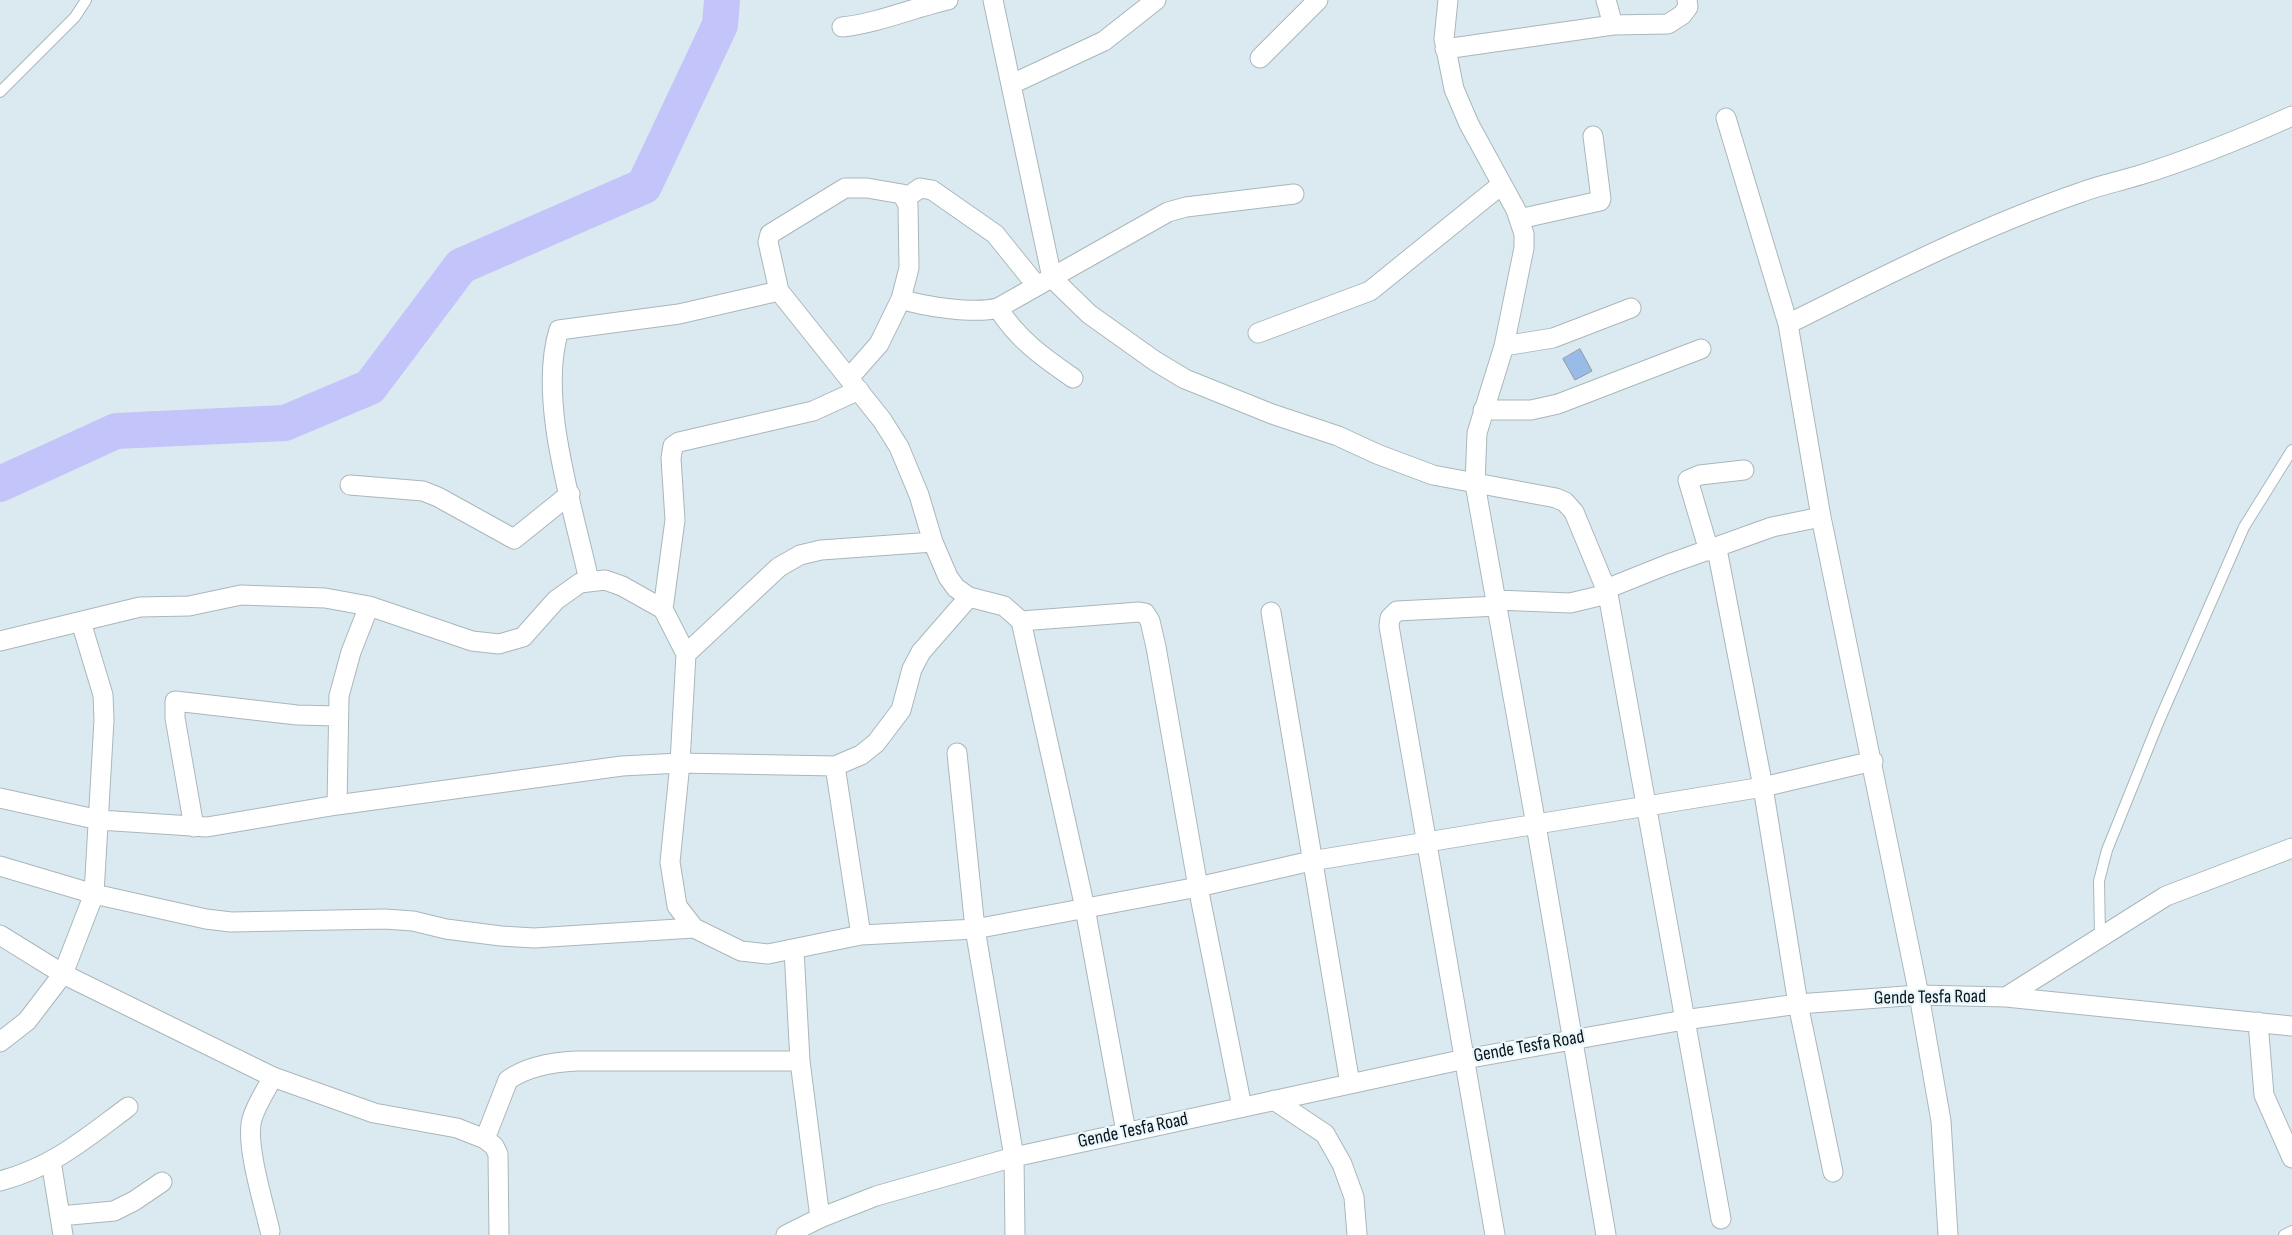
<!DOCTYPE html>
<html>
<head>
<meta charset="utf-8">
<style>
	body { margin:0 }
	canvas { display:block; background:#dbeaf0 }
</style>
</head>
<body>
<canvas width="2292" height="1235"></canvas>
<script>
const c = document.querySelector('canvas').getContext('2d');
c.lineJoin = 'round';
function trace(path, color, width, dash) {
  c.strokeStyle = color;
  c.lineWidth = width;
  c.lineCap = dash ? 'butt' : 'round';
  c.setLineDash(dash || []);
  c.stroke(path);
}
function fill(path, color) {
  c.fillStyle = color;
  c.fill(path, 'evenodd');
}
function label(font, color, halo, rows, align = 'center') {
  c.font = font + ' "Sofia Sans Condensed",sans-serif';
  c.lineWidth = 4.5;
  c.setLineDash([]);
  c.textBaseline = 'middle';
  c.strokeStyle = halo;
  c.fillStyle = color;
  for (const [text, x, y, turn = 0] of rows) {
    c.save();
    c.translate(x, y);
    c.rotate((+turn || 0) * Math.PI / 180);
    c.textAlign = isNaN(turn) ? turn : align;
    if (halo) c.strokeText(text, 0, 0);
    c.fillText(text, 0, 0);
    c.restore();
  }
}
trace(new Path2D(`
	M 0,484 L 116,431 L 285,423 L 370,387 L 461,266 L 644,186 L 720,25 L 722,0`), '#c3c4f9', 36);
const building = new Path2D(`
	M 1580,349 L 1592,371 L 1575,380 L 1563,359 Z`);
fill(building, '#98bce7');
trace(building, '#8f98a1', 1);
const service = new Path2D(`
	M 0,92 L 75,17 L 86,0
	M 2100,936 L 2099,881 L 2107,850 L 2159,721 L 2244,527 L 2292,450
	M 2284,1235 L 2292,1231`);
const minor = new Path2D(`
	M 993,0 L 1052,278 L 1089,314 L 1155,361 L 1185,379 L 1272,414 L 1338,436 L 1377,454 L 1433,475 L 1556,498 L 1565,502 L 1574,512 L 1608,594 L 1721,1219
	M 1448,0 L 1444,39 L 1454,89 L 1469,124 L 1516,210 L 1524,234 L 1524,248 L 1504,346 L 1477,433 L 1475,484 L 1536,825 L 1606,1235
	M 1606,0 L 1613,25
	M 842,27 C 879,23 912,8 948,0
	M 1445,49 L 1613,25 L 1668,24 L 1682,15 L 1688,7 L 1687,0
	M 1260,58 L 1318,0
	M 1012,84 L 1104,41 L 1156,0
	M 1726,118 L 1788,324 L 1821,517 L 1919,995 L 1941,1121 L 1948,1235
	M 906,198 L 920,188 L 932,190 L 995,234 L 1037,286
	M 1519,219 L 1600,201 L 1601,199 L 1593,136
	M 901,299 L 909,268 L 908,205 L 902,194 L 867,188 L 845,188 L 770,234 L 768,242 L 779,291 L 882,420 L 899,447 L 919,495 L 933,542 L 948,577 L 956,588 L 969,597 L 1004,606 L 1021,621 L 1085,908 L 1126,1132
	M 998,308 C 1017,339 1044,358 1073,378
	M 1788,324 C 1884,276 1980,227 2082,192 C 2101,185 2121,181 2140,175 C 2192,159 2243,138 2292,116
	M 1258,333 L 1370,291 L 1501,185
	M 1504,346 L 1553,338 L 1631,308
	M 849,378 L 879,344 L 901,299 C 925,307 975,314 998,308 L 1168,212 L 1186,207 L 1294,194
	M 1483,410 L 1531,410 L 1558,404 L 1701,349
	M 350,485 L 423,491 L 438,497 L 514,539 L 570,494
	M 1717,549 L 1763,787 L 1798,1004 L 1833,1172
	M 1709,551 L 1688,480 L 1700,475 L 1744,470
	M 589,581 C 574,510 537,400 559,330 L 679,314 L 779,291
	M 1606,589 L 1666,565 L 1772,527 L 1821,517
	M 1496,600 L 1570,603 L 1608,594
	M 663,609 L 675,520 L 671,458 L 673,446 L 679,442 L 813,411 L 859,390
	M 1271,612 L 1350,1084
	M 1021,621 L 1139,612 L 1145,613 L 1150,621 L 1156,647 L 1198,887 L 1242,1107
	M 0,641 L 140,607 L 189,606 L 241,595 L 325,598 L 369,606 L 472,641 L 499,644 L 523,637 L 556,600 L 580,583 L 605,580 L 622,586 L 663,609 L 686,654 L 680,763 L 670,862 L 677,906 L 694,928
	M 686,654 L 779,567 L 800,555 L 821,550 L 933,542
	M 957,753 L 975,929 L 1014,1157 L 1015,1235
	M 835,766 L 861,935
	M 0,798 L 99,820 L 207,827 L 337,805 L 622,766 L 680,763 L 835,766 L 861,755 L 876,743 L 901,710 L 912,669 L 921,652 L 969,597
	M 337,805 L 339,696 L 351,652 L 369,606
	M 194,827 L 175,718 L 175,701 L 297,715 L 338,716
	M 0,866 L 94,894 L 206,919 L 231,922 L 385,919 L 413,921 L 446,929 L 501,936 L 534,938 L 694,928 L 741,951 L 768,954 L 861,935 L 975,929 L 1198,887 L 1311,861 L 1763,787 L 1873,761
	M 0,935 L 63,974 L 273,1077 L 374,1113 L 457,1128 L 485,1139 L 494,1146 L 498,1154 L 499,1235
	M 794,950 L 800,1061 L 820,1218
	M 2006,997 L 2166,896 L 2292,848
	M 2258,1022 L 2264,1095 L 2292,1158
	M 0,1042 L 27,1021 L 63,974 L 94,894 L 104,720 L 103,695 L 81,622
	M 1274,1100 L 1325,1134 L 1342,1164 L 1354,1197 L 1357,1235
	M 485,1139 L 508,1080 C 528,1066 553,1062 577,1061 L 800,1061
	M 51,1161 L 63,1235
	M 0,1181 C 53,1167 85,1139 128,1107
	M 60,1216 L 114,1211 L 134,1201 L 162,1182
	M 270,1231 C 264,1204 245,1144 252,1119 C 256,1105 266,1090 273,1077
	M 786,1235 L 820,1218 L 876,1196 L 1014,1157 L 1465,1059 L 1684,1020 L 1798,1004 L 1919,995 L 2006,997 L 2292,1026
	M 1495,1235 L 1389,626 L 1390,618 L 1397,611 L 1497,606`);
trace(service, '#a9b7bc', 12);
trace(minor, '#a9b7bc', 21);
trace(service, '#fff', 10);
trace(minor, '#fff', 19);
label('19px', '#0d1214', '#e8f7fd', [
	["Gende Tesfa Road",1930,998,-1],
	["Gende Tesfa Road",1529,1047,-10],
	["Gende Tesfa Road",1133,1131,-12]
]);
</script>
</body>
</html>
